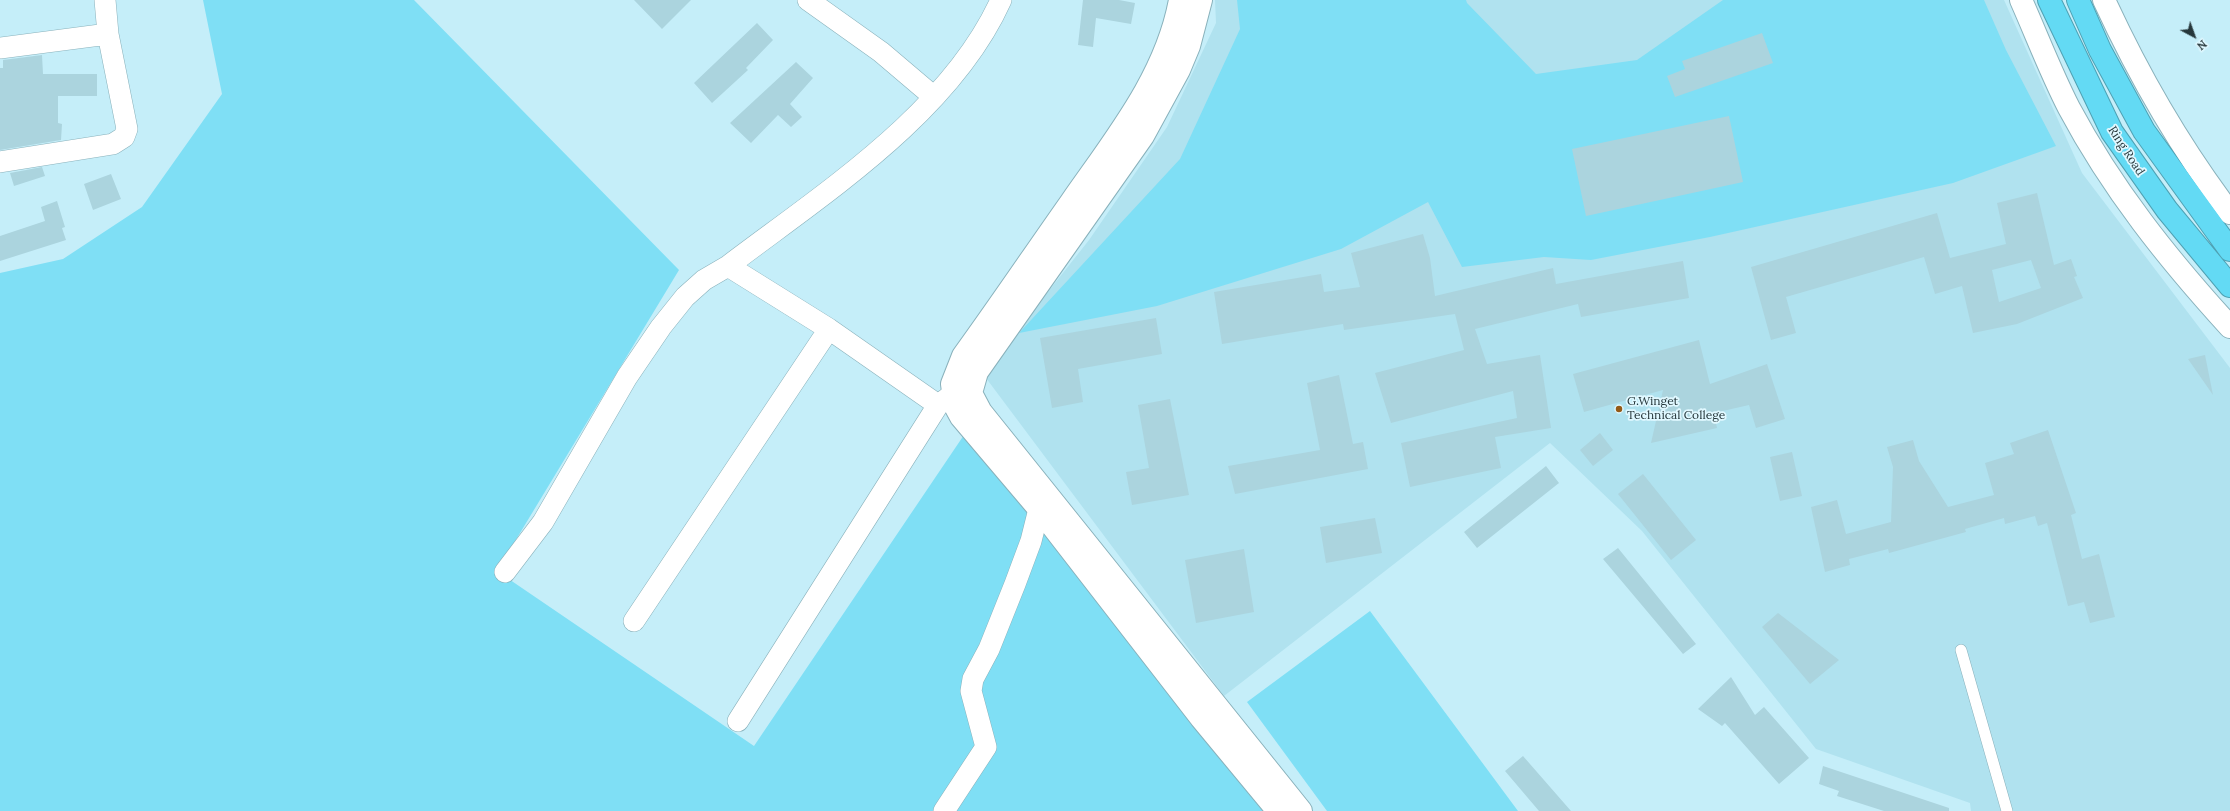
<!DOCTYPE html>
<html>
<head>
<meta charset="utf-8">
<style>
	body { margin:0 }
	#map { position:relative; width:2230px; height:811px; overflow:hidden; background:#c5eef9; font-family:Lora,serif }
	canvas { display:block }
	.north { position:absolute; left:2174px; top:16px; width:40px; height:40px; -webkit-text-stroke:3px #e0f8ff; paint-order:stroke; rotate:139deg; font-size:11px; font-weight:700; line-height:16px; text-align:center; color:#26373b }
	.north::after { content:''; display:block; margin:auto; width:14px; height:18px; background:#26373b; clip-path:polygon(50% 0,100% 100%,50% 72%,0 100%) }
</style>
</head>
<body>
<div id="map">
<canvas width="2230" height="811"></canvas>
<div class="north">N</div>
</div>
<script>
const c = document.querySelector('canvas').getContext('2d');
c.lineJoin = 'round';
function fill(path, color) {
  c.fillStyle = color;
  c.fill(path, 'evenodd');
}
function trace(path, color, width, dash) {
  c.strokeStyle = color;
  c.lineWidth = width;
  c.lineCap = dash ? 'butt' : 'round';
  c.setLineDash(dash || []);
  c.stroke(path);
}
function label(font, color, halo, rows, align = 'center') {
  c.font = font + ' Lora,serif';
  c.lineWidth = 3.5;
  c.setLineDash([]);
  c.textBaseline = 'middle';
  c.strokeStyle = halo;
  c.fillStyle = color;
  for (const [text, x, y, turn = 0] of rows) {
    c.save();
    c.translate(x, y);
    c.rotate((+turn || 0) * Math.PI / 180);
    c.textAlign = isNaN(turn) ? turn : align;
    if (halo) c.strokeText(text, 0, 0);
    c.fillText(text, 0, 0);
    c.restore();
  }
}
fill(new Path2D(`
	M 1215,0 L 2004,0 L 2082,173 L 2230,368 L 2230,811 L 1971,811 L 1970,803 L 1816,749 L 1642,531 L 1550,443 L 1224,696 L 983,374 L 1089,240 L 1167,127 L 1216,23 Z`), '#b0e2ef');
fill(new Path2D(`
	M 203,0 L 414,0 L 679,270 L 497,571 L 754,746 L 966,432 L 1284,811 L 0,811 L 0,273 L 63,259 L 142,207 L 222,94 Z
	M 1237,0 L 1466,0 L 1467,3 L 1536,74 L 1637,60 L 1723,0 L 1984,0 L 2006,50 L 2056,146 L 1953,183 L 1710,237 L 1591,260 L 1544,257 L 1462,267 L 1428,202 L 1341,249 L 1157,306 L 1019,333 L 1180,159 L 1240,29 Z
	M 1370,611 L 1518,811 L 1327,811 L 1247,702 Z`), '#7fdff5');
fill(new Path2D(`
	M 634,0 L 691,0 L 662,29 Z
	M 1083,0 L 1119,0 L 1135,3 L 1131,24 L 1096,18 L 1093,47 L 1078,45 Z
	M 757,23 L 773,40 L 746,68 L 748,70 L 712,103 L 694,83 Z
	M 1762,33 L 1773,63 L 1675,97 L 1667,76 L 1685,69 L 1682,61 Z
	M 42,55 L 43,74 L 97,74 L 97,96 L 58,96 L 58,123 L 62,124 L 61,140 L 0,150 L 0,68 L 3,68 L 3,60 Z
	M 796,62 L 813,78 L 790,104 L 802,117 L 791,127 L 778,115 L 751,143 L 730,123 Z
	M 1729,116 L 1743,182 L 1586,216 L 1572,149 Z
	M 42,167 L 45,176 L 14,186 L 10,173 Z
	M 111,174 L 121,199 L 93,210 L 84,184 Z
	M 2037,193 L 2054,265 L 2071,259 L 2077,276 L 2074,277 L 2083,298 L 2017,324 L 1973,333 L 1962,286 L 1935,294 L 1924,257 L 1786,297 L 1796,333 L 1771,340 L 1751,267 L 1937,213 L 1950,258 L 2006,244 L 1997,203 ZM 2031,260 L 2041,288 L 1999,302 L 1992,270 Z
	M 57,201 L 65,227 L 62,228 L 66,240 L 0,261 L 0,236 L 45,221 L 41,207 Z
	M 1423,234 L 1430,258 L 1435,296 L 1553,268 L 1556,284 L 1683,261 L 1689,298 L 1581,317 L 1578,304 L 1475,329 L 1487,364 L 1540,355 L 1551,428 L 1495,437 L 1501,468 L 1410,487 L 1401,443 L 1517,418 L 1513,391 L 1391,423 L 1375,373 L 1464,350 L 1455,314 L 1344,330 L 1343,324 L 1222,344 L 1214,292 L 1321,274 L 1324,292 L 1360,287 L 1351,253 Z
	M 1156,318 L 1162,354 L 1078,369 L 1083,402 L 1052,408 L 1040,338 Z
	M 1699,340 L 1710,384 L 1767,364 L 1785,419 L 1756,428 L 1749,405 L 1714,413 L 1717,428 L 1651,443 L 1663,390 L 1584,412 L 1573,374 Z
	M 2205,355 L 2213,395 L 2188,359 Z
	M 1339,375 L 1353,444 L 1363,442 L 1368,469 L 1235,494 L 1228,466 L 1320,450 L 1307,383 Z
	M 1170,399 L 1189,495 L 1132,505 L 1126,472 L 1149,468 L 1138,405 Z
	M 2048,430 L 2076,513 L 2071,515 L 2082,559 L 2099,554 L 2115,617 L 2090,623 L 2084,602 L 2068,606 L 2047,523 L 2038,526 L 2035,516 L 2005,524 L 2004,518 L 1965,529 L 1966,532 L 1889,553 L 1888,549 L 1849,559 L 1850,565 L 1825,572 L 1811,507 L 1837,500 L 1846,534 L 1891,522 L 1893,467 L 1887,447 L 1913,440 L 1919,461 L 1948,507 L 1994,495 L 1985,463 L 2014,454 L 2010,443 Z
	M 1600,433 L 1613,450 L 1593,466 L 1580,450 Z
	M 1792,452 L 1802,496 L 1780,501 L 1770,457 Z
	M 1546,466 L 1559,483 L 1477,548 L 1464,532 Z
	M 1643,474 L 1696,540 L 1671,560 L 1618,494 Z
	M 1375,518 L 1382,553 L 1326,563 L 1320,527 Z
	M 1618,548 L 1696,644 L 1683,654 L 1603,559 Z
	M 1244,549 L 1254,612 L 1196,623 L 1185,560 Z
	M 1778,613 L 1839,660 L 1810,684 L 1762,627 Z
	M 1731,677 L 1755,715 L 1764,707 L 1809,758 L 1779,784 L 1725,723 L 1722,726 L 1698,709 Z
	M 1523,756 L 1571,811 L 1539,811 L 1505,771 Z
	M 1823,766 L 1949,808 L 1949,811 L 1884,811 L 1837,796 L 1839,791 L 1819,784 Z`), '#abd4de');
const lane = new Path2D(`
	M 1961,650 L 2007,811`);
const street = new Path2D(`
	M 808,0 L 881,52 L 934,97
	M 0,48 L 108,34
	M 0,162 L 113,144 L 124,137 L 127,129 L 108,34 L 105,0
	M 728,266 L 829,329 L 938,405
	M 505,572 L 543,522 L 627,377 L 661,327 L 685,297 L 704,280 L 728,266 C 824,193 950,113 1001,0
	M 634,621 L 829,329
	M 738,721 L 938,405 L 952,395
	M 944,811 L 986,747 L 971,691 L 973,679 L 989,649 L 1015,584 L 1031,541 L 1039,509`);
const secondary = new Path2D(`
	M 1180,0 C 1166,77 1114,140 1071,202 C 1035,253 1000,305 963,356 L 952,384 L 955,406 L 961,417 L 1039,509 L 1201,718 L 1278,811
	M 1201,0 L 1189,46 L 1179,70 L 1143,136 L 977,372 L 971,393 L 981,412 L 1301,811
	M 2021,0 C 2037,36 2051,73 2069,108 C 2112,189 2168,259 2230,327
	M 2104,0 C 2139,76 2179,146 2230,213`);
const highway = new Path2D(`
	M 2049,0 L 2112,132 L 2167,210 L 2230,286
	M 2078,0 L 2100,50 L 2144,131 L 2230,250`);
trace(lane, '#89b1bb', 12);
trace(street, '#89b1bb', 22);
trace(secondary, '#89b1bb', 24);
trace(highway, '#4ea1b3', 24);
trace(lane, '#fff', 11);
trace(street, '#fff', 21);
trace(secondary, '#fff', 22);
trace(highway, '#63daf4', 22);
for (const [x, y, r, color] of [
	[1619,409,4,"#945a17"]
]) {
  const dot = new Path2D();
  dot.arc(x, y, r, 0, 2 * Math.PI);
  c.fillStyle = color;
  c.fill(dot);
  trace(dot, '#e0f8ff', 1.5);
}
label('12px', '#26373b', '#e0f8ff', [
	["Ring Road",2126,151,57]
]);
label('12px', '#26373b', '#e0f8ff', [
	["G.Winget",1627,402],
	["Technical College",1627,416]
], 'left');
</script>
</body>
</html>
